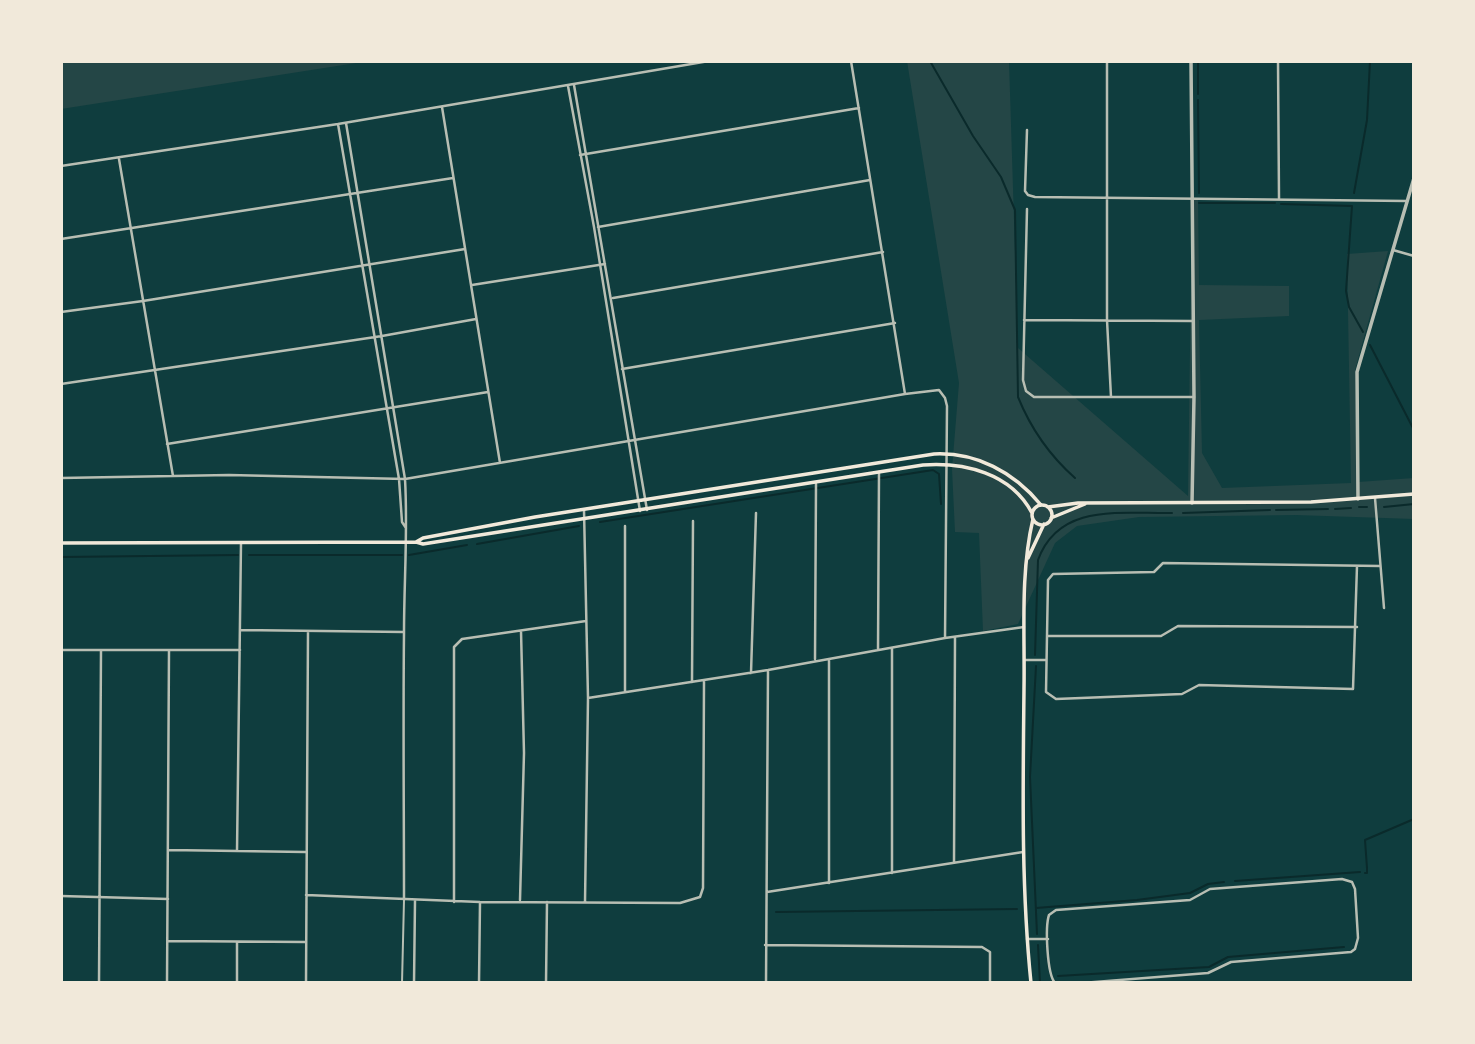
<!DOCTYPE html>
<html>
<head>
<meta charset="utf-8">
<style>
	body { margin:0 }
	#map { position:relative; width:1475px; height:1044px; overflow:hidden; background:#0f3d3e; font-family:"Titillium Web",sans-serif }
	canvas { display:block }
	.frame { position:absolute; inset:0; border:63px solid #f1e9da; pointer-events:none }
</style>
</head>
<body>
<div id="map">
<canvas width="1475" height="1044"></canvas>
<div class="frame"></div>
</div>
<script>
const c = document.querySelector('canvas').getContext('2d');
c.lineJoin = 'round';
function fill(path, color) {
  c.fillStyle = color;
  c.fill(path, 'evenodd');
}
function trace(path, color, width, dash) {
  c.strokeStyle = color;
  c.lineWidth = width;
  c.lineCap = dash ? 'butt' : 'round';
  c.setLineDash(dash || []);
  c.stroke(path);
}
fill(new Path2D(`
	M 61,61 L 369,61 L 61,109 Z
	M 907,61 L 1009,61 L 1018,348 L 1188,496 L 1192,199 L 1198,198 L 1199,285 L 1289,286 L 1289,316 L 1199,320 L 1202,453 L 1222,488 L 1351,483 L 1347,254 L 1388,251 L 1355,370 L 1358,482 L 1414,478 L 1414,519 L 1296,515 L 1139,517 L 1077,526 L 1055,543 L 1018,624 L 983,631 L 979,533 L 955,532 L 952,469 L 959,383 Z`), '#244646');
trace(new Path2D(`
	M 930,61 L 973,136 L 1001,177 L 1015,210 L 1018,397 C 1031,429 1049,455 1075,478
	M 1198,61 L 1198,94
	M 1198,100 L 1199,193
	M 1354,193 L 1367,120 L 1370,61
	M 1199,203 L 1275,203
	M 1281,204 L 1352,206 L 1346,291 L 1349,307 L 1363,332
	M 1370,345 L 1414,430
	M 1359,507 L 1367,507
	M 1384,507 L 1414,504
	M 1335,509 L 1351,508
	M 1276,510 L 1328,509
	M 1183,513 L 1270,510
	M 600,522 L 933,470 L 939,474 L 941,504
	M 477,544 L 579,526
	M 249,555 L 402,555
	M 409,555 L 467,545
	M 61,557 L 238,555
	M 1035,655 L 1038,560 C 1059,502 1122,514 1172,513
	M 1036,666 L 1030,777 L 1037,934
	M 1365,873 L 1367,873 L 1367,868 L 1365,840 L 1414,819
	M 1235,881 L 1360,872
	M 1036,908 L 1137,900 L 1190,893 L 1208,884 L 1224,882
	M 776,912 L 1017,909
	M 1038,945 L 1040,983
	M 1058,976 L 1209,967 L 1228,957 L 1344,947`), '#0a2a2b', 2);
trace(new Path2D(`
	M 402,983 L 404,900`), '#b8beb3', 2);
trace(new Path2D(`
	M 851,61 L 905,394
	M 1107,61 L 1107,320 L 1111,397
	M 1278,61 L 1279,198
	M 574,85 L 647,510
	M 568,86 L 594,227 L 640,511
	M 442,107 L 500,463
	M 346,123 L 405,479 C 408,530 404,581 404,633 C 403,722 404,811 404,900
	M 338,124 L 399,479 L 402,522 L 406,528
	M 1027,130 L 1025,191 L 1028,195 L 1035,197 L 1407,201
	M 580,155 L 859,108
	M 119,159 L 173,476
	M 61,166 L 338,124 L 709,61
	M 1027,209 L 1023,380 L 1026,391 L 1034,397 L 1194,397
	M 598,227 L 870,180
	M 61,239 L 453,178
	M 1393,250 L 1414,256
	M 472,285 L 605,264
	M 613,298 L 883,252
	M 61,312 L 143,301 L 465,249
	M 1024,320 L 1192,321
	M 622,369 L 895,323
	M 61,384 L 382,336 L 476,319
	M 167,444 L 488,392
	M 61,478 L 229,475 L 405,479 L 905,394 L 939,390 L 945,398 L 947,406 L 945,638
	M 1375,498 L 1384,608
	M 584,510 L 588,698 L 585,902
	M 625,526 L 625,691
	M 1357,566 L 1353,689 L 1199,685 L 1182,694 L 1056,699 L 1046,692 L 1048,580 L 1053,574 L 1154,572 L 1163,563 L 1380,566
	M 240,630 L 404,632
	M 1047,636 L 1161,636 L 1178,626 L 1357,627
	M 61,650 L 240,650
	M 878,650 L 879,472
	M 815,659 L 816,484
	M 829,659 L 829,883
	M 1025,660 L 1046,660
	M 751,673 L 756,513
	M 692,682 L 693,521
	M 588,698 L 768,670 L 945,638 L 1024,627
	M 169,850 L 305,852
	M 237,851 L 241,543
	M 954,862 L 955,638
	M 892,873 L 892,649
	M 767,892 L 1023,852
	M 306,895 L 480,902 L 680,903 L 700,897 L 703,888 L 704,681
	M 61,896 L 168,899
	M 520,900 L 524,753 L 521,631
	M 454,902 L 454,647 L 462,639 L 586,621
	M 1027,939 L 1048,939
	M 168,941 L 306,942
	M 765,945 L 982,947 L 990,952 L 990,983
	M 99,983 L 101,650
	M 167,983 L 169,650
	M 237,983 L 237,942
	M 306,983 L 308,631
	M 414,983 L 415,901
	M 479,983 L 480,902
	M 546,983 L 547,902
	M 766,983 L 768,670
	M 1055,983 C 1047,974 1045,927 1049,915 L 1056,910 L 1190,900 L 1210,889 L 1342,879 L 1352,882 L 1355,889 L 1358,938 L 1355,949 L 1351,952 L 1231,962 L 1208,973 L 1082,983`), '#b8beb3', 2.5);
trace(new Path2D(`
	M 1191,61 L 1194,397 L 1192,503
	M 1358,499 L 1357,372 L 1414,178`), '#b8beb3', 3.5);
trace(new Path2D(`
	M1032 515a10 10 0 1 1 20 0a10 10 0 1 1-20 0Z
	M 1048,507 L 1078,503 L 1311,502 L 1414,494
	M 1051,518 L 1085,504
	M 416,542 L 423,538 L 535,517 L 934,454 C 976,452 1014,472 1041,505
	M 61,543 L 416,542 L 423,544 L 923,465 C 964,462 1011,473 1032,513
	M 1028,558 L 1044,524
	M 1031,983 C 1021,885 1023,787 1024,689 C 1025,633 1020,574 1033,519`), '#f1e9da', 3.5);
</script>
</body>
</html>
